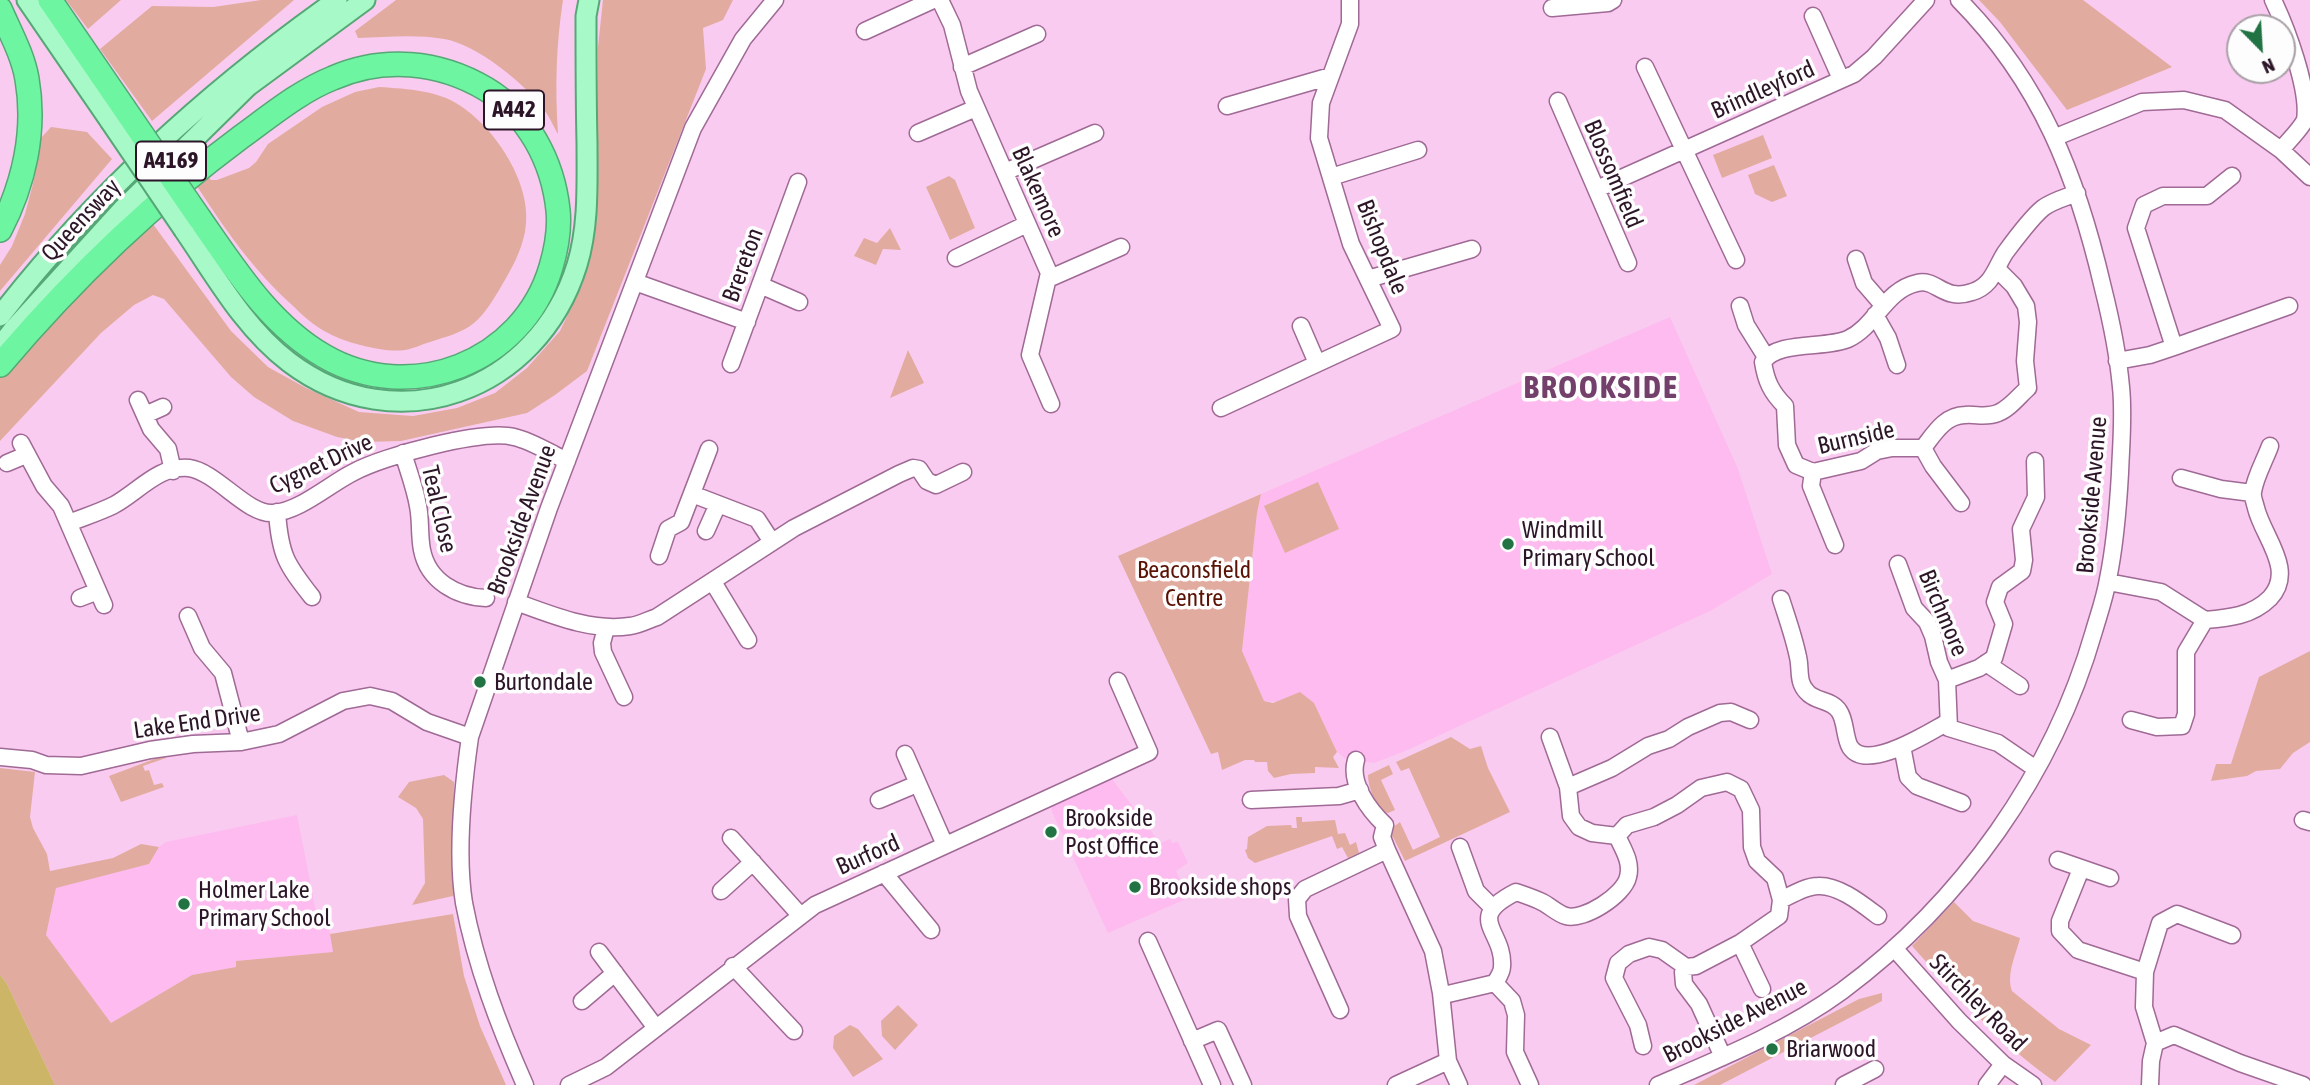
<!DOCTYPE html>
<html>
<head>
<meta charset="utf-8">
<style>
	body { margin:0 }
	#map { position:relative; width:2310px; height:1085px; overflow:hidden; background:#facbf0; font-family:"Asap Condensed",sans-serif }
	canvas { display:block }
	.north { position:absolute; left:2226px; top:14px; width:70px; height:70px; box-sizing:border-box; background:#fdfdfd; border:2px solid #a9a0a7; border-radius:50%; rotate:156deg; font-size:19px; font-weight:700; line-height:28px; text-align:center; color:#2b1527 }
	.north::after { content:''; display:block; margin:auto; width:24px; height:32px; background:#217344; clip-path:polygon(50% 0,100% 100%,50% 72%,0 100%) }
</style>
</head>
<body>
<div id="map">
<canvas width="2310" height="1085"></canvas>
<div class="north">N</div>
</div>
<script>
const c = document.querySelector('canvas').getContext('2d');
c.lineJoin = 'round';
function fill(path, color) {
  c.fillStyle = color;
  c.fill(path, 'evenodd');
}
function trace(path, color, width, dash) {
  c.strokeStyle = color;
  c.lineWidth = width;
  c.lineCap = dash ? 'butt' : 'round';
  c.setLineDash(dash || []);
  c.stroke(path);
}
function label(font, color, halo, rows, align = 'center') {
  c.font = font + ' "Asap Condensed",sans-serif';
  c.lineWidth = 7;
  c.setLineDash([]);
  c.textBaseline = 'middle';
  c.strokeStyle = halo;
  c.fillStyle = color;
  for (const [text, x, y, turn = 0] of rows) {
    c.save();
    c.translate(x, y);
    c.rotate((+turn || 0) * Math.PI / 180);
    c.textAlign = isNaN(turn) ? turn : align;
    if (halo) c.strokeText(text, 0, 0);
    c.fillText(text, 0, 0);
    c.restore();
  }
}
fill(new Path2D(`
	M 1670,317 L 1738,469 L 1772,574 L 1710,611 L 1405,751 L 1374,763 L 1346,759 L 1337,752 L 1314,703 L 1264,701 L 1242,652 L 1257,513 L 1261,494 Z
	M 1112,779 L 1160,843 L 1170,839 L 1172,843 L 1178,842 L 1188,863 L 1176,871 L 1188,898 L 1108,933 L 1052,812 L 1052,806 Z
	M 297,815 L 318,922 L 328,921 L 334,952 L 236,961 L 237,967 L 192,975 L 111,1023 L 46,935 L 56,887 L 149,864 L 159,847 L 166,842 Z`), '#fdbbef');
fill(new Path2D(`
	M 66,0 L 121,0 L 88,29 Z
	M 261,0 L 294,0 L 152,121 L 100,49 L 152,6 L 213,7 Z
	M 396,0 L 563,0 C 556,46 555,87 558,134 C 553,126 550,117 544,110 C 526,84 476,44 444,39 C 416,34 386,37 358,38 L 355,31 Z
	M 603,0 L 733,0 L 723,20 L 703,28 L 706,69 L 587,371 L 555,395 L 527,413 L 401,441 L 364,442 L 337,437 L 293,421 L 254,397 L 231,377 L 164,299 L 153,295 L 134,305 L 101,333 L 0,441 L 0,378 L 91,277 L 153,224 L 231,331 L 268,367 L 306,388 L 359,412 L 413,416 L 457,408 L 495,393 L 527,368 L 560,331 L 583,283 L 596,222 L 598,47 Z
	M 1979,0 L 2083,0 L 2172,67 L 2067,110 L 2000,22 Z
	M 379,87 C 408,89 441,90 465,109 C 499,134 534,188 525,232 C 521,252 512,268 502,285 C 495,297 485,314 474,323 C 462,333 445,337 430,342 C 422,344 413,349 405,350 C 385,353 346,343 328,333 C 314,326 302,315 291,304 C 251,268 222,225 193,180 L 203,172 L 211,180 L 217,180 L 249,168 L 256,162 L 268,144 L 322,107 L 355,92 Z
	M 51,127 L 87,132 L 112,159 L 0,291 L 0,265 L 12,246 L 25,214 L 34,180 L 41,138 Z
	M 1763,135 L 1772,158 L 1722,178 L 1713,155 Z
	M 1774,165 L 1787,196 L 1772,202 L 1755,194 L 1748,175 Z
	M 949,176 L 955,180 L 975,228 L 950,240 L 926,187 Z
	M 890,228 L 901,250 L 883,249 L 876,265 L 854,256 L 864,238 L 877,243 Z
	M 908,350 L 924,383 L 890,398 Z
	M 1318,482 L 1339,529 L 1285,553 L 1264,506 Z
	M 1261,494 L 1257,513 L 1242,651 L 1264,701 L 1273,703 L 1300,692 L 1314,703 L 1337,752 L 1333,757 L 1339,768 L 1315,767 L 1315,773 L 1291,774 L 1274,778 L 1268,771 L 1267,762 L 1255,762 L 1254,760 L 1245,760 L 1222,770 L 1218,752 L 1211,754 L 1118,556 Z
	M 2310,651 L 2310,742 L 2293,753 L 2280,769 L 2256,771 L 2247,776 L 2211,781 L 2216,764 L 2231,764 L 2259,677 Z
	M 1451,737 L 1470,749 L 1481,746 L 1488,768 L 1510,812 L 1405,861 L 1393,837 L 1390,836 L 1392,828 L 1400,822 L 1413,850 L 1440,837 L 1409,768 L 1401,771 L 1396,762 Z
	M 165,755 L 166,758 L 143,766 L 145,771 L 149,770 L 154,785 L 162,783 L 164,787 L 121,802 L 109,776 Z
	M 1389,765 L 1393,774 L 1381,780 L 1395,810 L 1388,813 L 1383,812 C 1375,802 1368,788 1368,775 Z
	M 0,768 L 35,772 L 30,817 L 33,828 L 47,854 L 50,871 L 113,858 L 141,844 L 159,847 L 149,864 L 56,888 L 46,935 L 111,1023 L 192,975 L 236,967 L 236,961 L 333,952 L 330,934 L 453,914 L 464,976 L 480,1026 L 506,1085 L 55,1085 L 7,984 L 0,975 Z
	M 444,775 L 454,782 L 453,896 L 412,905 L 425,883 L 423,819 L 416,808 L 398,797 L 409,782 Z
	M 1296,817 L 1302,817 L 1302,822 L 1335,820 L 1338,834 L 1345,833 L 1350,845 L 1356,842 L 1359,853 L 1348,858 L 1342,847 L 1337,849 L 1332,836 L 1255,863 L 1248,858 L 1245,850 L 1247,849 L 1248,837 L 1267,826 L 1291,825 L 1292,828 L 1297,828 Z
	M 1954,902 L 1973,921 L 2020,938 C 2016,955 2006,974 2012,991 L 2059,1029 L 2091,1045 L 2055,1082 C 2000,1043 1956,995 1912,946 Z
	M 1882,993 L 1882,1001 L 1720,1085 L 1694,1085 L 1859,999 Z
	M 898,1005 L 918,1025 L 895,1050 L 882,1036 L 881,1021 Z
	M 850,1025 L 858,1029 L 883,1059 L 853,1077 L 833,1048 L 834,1036 Z`), '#e1ac9f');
fill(new Path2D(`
	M 0,975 L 7,984 L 55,1085 L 0,1085 Z`), '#ccb566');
const minor = new Path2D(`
	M 940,0 L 952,25 L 969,91 L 1049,273 L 1030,355 L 1051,404
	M 2273,0 C 2286,27 2310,90 2305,120 C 2300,130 2288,141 2281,150
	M 1552,8 L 1608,3 L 1613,0
	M 1813,16 L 1841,79
	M 865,31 L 933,0
	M 962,67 L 1037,34
	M 1645,67 L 1736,260
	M 1558,101 L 1628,263
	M 1227,106 L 1331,76
	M 918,133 L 976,108
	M 2056,137 L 2142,102 L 2184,100 L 2225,110 L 2281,150 L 2310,177
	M 1005,172 L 1095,133
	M 1331,177 L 1418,150
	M 1597,189 L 1854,74 L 1874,57 L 1926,0
	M 956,258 L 1027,224
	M 1856,259 L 1864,283 L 1883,305
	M 1998,270 L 2014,286 L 2026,306 L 2028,322 L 2025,361 L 2028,388 C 2019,396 2009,409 1998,413 C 1986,418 1977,414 1965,415 C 1945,415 1934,434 1923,448 L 1892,448 L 1877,451 L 1861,461 L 1813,472 L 1796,465 L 1787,445 L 1785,406 C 1771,392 1766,381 1763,362 C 1777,340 1826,349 1848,339 C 1876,326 1885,290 1917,283 C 1937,278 1943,302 1972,292 C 1992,286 1995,269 2005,253 C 2013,242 2033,216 2043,208 C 2052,201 2067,197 2077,193
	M 1048,279 L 1121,247
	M 1368,279 L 1472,249
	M 635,282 L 747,322
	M 760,285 L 799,302
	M 1740,306 L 1746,325 L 1766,357
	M 1875,315 L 1888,338 L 1897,365
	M 1301,326 L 1317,363
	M 2174,347 L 2136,228 L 2144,205 L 2163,196 L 2207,196 L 2232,176
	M 2117,361 L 2150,355 L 2174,347 L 2289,306
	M 731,364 L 798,182
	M 138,400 L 151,429 L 168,449 L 173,471
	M 1221,408 L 1392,329 L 1351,244 L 1319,138 L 1321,103 L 1350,24 L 1350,0
	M 145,415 L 163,407
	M 21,443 L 44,486 L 61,506 L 104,605
	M 1923,448 L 1933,466 L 1961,503
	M 403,453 C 408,470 415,488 418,506 C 421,520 419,535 422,550 C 428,581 457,597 486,598
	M 7,463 L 26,455
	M 1813,472 L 1811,486 L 1835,545
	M 2181,478 L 2221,489 L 2252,493
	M 692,494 L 757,519 L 772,542
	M 277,512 C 280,555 286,564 312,597
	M 69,523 C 84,517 100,512 114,505 C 138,492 159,465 189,468 C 217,472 247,515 273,513 C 299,512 331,483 354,472 C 383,456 483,429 514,437 C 532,441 550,453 567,461
	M 706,531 L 718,504
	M 659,556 L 668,529 L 681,522 L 709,449
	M 1898,564 L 1914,608 L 1927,622 L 1933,636 L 1939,662 L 1947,680 L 1949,728 L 1998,743 L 2036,769
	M 713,582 L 748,640
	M 2108,582 L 2161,592 L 2205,620
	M 80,598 L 98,591
	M 1781,599 C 1787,618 1794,637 1798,657 C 1801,669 1797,682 1807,692 C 1815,702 1831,699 1839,711 C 1846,721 1844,736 1850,747 C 1867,773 1929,732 1948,722
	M 516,602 C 552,615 592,632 630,626 C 639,625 648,620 657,617 L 794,528 L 899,474 L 913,468 L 919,469 L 927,481 L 936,485 L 963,472
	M 188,616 L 202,648 L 223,673 L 241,742
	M 606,628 L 602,643 L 603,652 L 624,697
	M 1986,663 L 2020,686
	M 1947,680 L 1979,668 L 1994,658 L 2004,624 L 1995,602 L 2000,587 L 2022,571 L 2024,560 L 2021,529 L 2036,497 L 2035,461
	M 2131,720 L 2157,727 L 2182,726 L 2186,714 L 2186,652 L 2205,620 C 2229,618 2252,616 2270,598 C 2296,570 2263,537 2256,508 C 2255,503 2252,497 2253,492 C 2255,477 2265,460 2270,446
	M 1550,737 L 1568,787 L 1571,816 L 1579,827 L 1592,833 L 1617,836
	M 1902,746 L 1908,777 L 1917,786 L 1962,803
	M 905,754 L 945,845
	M 0,757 L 32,760 L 46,765 L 81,766 L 150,750 L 193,744 L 241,742 L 279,734 L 343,701 L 370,696 L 392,701 L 427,722 L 470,737
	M 1356,760 C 1349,783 1369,810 1385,825 L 1382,837 L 1387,850 L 1433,951 L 1441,993 L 1448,1061 L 1459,1085
	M 1568,787 L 1612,768 L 1648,746 L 1669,739 L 1688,727 L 1720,713 L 1731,712 L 1750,720
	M 879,800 L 917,784
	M 1251,800 L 1339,796 L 1360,790
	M 2303,820 L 2310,822
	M 731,838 L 800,915
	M 1460,847 L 1476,891 L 1493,908
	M 2058,860 L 2110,878
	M 2081,869 L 2060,921 L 2060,931 L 2078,950 L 2145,972
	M 884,873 L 931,930
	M 721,891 L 753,862
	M 1781,900 C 1791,895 1806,886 1818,886 C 1839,885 1862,904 1878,916
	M 1148,941 L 1212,1085
	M 1740,943 L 1762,989
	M 1894,948 L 1959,1021 L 2003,1064 L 2033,1085
	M 599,952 L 656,1028
	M 733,966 L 794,1031
	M 1441,993 L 1448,994 L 1495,983
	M 582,1001 L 615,973
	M 1340,1010 L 1298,916 L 1297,899 L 1305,889 L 1387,850
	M 1192,1041 L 1218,1030 L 1243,1085
	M 2155,1043 L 2144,1007 L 2145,972 L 2160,923 L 2177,914 L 2232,935
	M 1643,1046 L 1638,1025 L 1614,978 L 1618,963 L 1629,954 L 1649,947 L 1662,950 L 1686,967
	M 525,1085 C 499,1026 476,966 464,903 C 456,854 463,786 470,737 L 549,508 L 693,128 L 743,39 L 775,0
	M 569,1085 L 606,1067 L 815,905 L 1149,752 L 1118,681
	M 1396,1085 L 1448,1061
	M 1530,1085 L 1515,1052 L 1516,1015 L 1512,1001 L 1495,983 C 1498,978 1502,972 1502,967 C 1505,930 1463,919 1516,892 C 1525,895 1534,898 1542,902 C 1550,906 1558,914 1566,916 C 1584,921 1624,895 1628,877 C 1632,862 1623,849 1617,836 L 1627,825 L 1654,817 L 1677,805 L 1701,788 L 1727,782 L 1741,789 L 1751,810 L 1752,847 L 1757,861 L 1775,878 L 1781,900 L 1779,916 L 1740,943 L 1696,966 L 1686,967 L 1683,972 L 1684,984 L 1699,1004 L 1723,1057
	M 1658,1085 C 1721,1058 1786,1032 1842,991 C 1962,902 2053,774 2094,631 C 2099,614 2105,597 2108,579 C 2115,545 2118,509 2120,473 C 2121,445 2124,415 2121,387 C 2118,354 2111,320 2103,288 C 2077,176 2041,83 1959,0
	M 1844,1085 L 1875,1069
	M 1987,1085 L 2003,1064
	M 2150,1085 L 2151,1061 L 2155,1043 L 2174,1035 L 2240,1063 L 2303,1085`);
const major = new Path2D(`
	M 27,0 L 110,121
	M 184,230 C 215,275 244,328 289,362 C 397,444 538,391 577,265 C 589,226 587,183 587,143 C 586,101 586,59 586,16 L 589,0
	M 0,316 C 95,194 211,89 337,0
	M 0,347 L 13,330 L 124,208 L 248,86 L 365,0`);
const highway = new Path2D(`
	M 50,0 L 124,108
	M 0,9 C 10,32 23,55 27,79 C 36,131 24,184 0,230
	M 0,365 C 72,280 152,203 241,137 C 270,116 300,91 333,78 C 383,56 439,61 486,89 C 528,114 553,162 558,210 C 560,229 556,250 551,267 C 523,363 410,406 324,356 C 270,325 235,269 200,219`);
trace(minor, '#9f6a95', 19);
trace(major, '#56a776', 23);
trace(highway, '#56a776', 26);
trace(minor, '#fff', 16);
trace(major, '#a7f9c7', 19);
trace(highway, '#6df5a1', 23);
const majorBridge = new Path2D(`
	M 110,121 L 184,230`);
const highwayBridge = new Path2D(`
	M 124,108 L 200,219`);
trace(majorBridge, '#56a776', 23, []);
trace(highwayBridge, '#56a776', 26, []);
trace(majorBridge, '#a7f9c7', 19);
trace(highwayBridge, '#6df5a1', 23);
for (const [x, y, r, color] of [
	[1508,544,7,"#217344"],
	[480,682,7,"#217344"],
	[1051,832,7,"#217344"],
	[1135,887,7,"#217344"],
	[184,904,7,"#217344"],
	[1772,1049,7,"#217344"]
]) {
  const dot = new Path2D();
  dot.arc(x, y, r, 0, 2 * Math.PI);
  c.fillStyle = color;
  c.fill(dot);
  trace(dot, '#fdfdfd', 2.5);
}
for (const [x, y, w] of [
	[514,110,60],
	[171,161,70]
]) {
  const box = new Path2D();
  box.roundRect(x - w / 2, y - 19.5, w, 39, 5);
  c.fillStyle = '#fdfdfd';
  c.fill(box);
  trace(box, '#2b1527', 2);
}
label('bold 23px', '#2b1527', null, [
	["A442",514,110],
	["A4169",171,161]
]);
label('24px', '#2b1527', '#fdfdfd', [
	["Brindleyford",1763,90,-24],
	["Blossomfield",1613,174,67],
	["Blakemore",1038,192,66],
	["Queensway",81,220,-47],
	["Bishopdale",1382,247,68],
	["Brereton",743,265,-70],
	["Burnside",1856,438,-13],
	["Cygnet Drive",321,464,-25],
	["Brookside Avenue",2092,495,-85],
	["Teal Close",439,509,77],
	["Brookside Avenue",522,520,-70],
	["Birchmore",1943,613,67],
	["Lake End Drive",197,722,-8],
	["Burford",868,855,-24],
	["Stirchley Road",1978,1003,45],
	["Brookside Avenue",1735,1021,-27]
]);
label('24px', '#2b1527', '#fdfdfd', [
	["Windmill",1522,530],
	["Primary School",1522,558],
	["Burtondale",494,682],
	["Brookside",1065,818],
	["Post Office",1065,846],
	["Brookside shops",1149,887],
	["Holmer Lake",198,890],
	["Primary School",198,918],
	["Briarwood",1786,1049]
], 'left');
label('24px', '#5a1203', '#fdfdfd', [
	["Beaconsfield",1194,570],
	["Centre",1194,598]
]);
c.letterSpacing = '2px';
label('bold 32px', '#72406a', '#fdfdfd', [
	["BROOKSIDE",1601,388]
]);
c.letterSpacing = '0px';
</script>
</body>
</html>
